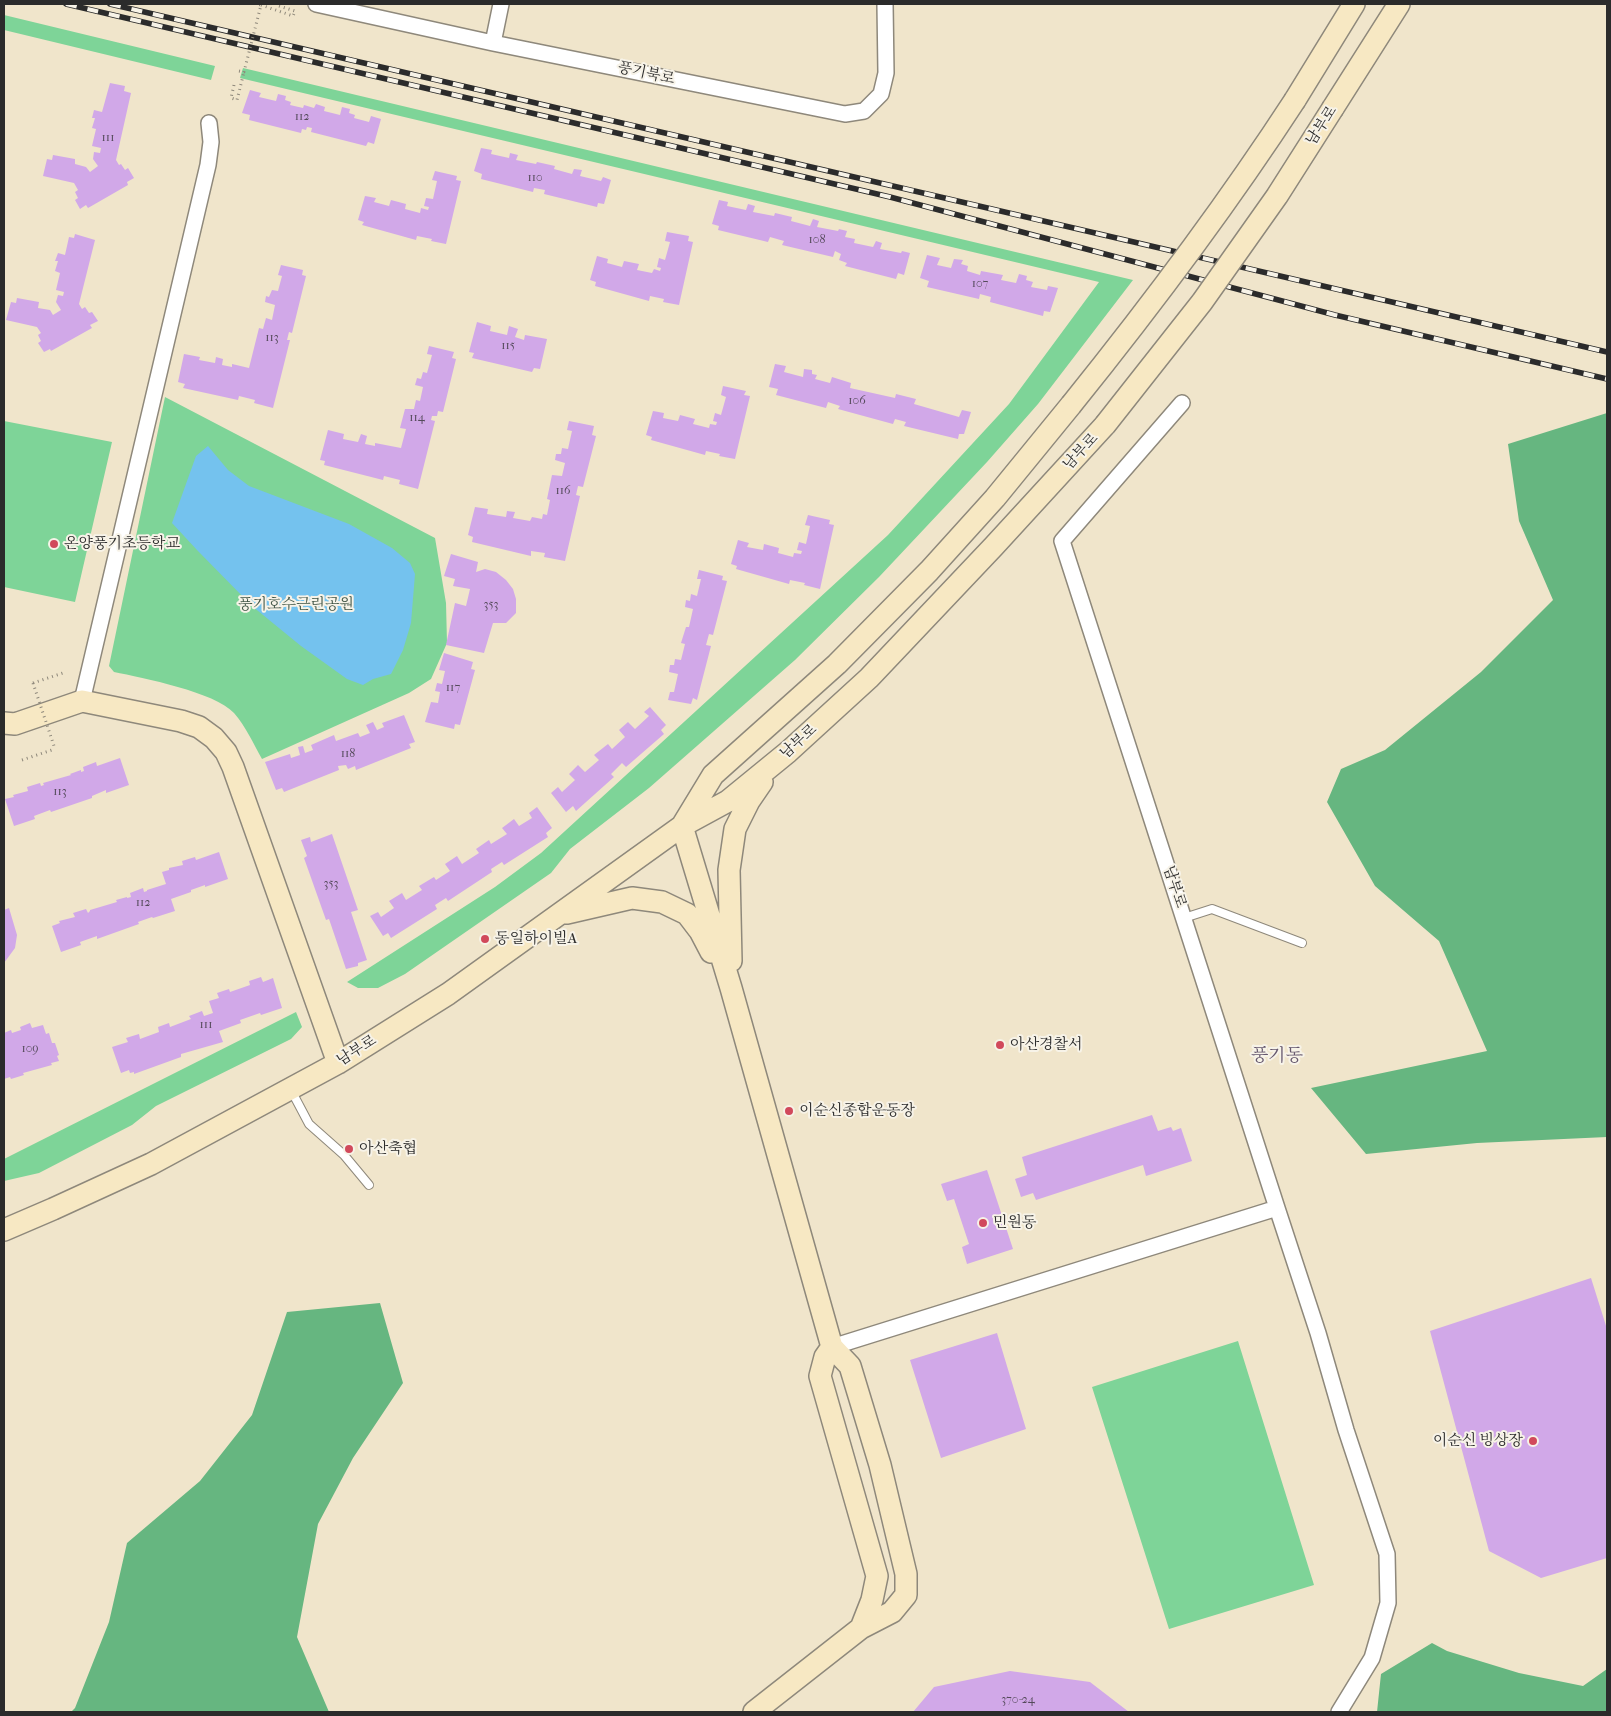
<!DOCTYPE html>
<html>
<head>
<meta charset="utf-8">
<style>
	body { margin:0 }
	#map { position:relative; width:1611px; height:1716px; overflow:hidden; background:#f0e5cb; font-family:"IM FELL French Canon",serif }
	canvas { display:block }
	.frame { position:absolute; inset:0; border:5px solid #2b2b2b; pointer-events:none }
</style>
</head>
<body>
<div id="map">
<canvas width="1611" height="1716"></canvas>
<div class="frame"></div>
</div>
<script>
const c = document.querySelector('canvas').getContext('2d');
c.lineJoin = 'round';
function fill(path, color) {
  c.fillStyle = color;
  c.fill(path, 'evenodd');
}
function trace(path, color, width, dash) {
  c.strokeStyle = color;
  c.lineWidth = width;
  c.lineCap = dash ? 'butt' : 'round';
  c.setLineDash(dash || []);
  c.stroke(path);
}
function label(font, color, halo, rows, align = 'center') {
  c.font = font + ' "IM FELL French Canon","Noto Serif KR",serif';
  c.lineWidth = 4;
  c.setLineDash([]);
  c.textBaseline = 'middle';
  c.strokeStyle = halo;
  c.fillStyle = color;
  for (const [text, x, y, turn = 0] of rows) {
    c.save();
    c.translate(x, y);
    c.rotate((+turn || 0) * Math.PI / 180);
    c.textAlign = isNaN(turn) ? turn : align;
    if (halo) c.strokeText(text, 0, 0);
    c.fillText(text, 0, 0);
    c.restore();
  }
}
fill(new Path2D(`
	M 4,15 L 215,66 L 211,80 L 4,30 Z
	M 243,68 L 1133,280 L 1038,404 L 987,462 L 879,577 L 795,660 L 649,788 L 570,849 L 551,873 L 405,974 L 378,988 L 358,988 L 347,982 L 495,887 L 541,853 L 888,535 L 1009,404 L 1099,282 L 240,78 Z
	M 165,397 L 435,538 L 446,603 L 447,643 L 431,679 L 409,693 L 262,759 C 253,743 246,727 234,713 C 215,692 143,678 114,672 L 109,666 Z
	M 4,421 L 112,442 L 75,602 L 4,587 Z
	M 296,1012 L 302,1027 L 291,1039 L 156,1106 L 132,1125 L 39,1173 L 4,1181 L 4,1159 Z
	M 1238,1341 L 1314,1585 L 1169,1629 L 1092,1387 Z`), '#7ed498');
fill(new Path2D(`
	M 1607,413 L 1607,1137 L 1477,1143 L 1366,1154 L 1311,1088 L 1487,1051 L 1439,941 L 1375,886 L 1327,802 L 1341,769 L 1385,750 L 1481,672 L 1553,600 L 1519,521 L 1508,444 Z
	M 380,1303 L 403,1383 L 353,1458 L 318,1524 L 297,1637 L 329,1712 L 71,1712 L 75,1708 L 109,1622 L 127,1543 L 200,1481 L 252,1415 L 287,1312 Z
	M 1432,1643 L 1447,1651 L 1519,1673 L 1583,1686 L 1607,1669 L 1607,1712 L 1377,1712 L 1381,1674 Z`), '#66b680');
fill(new Path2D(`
	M 208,446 L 228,470 L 249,486 L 349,524 L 392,548 L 410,563 L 415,574 L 411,623 L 403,650 L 391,674 L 373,679 L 363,685 L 347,679 L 301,646 L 252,606 L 197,550 L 172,523 L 196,456 Z`), '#74c2ee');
fill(new Path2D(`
	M 110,83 L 125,86 L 124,91 L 131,93 L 116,160 L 119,165 L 121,164 L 125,170 L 128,168 L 134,178 L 127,182 L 128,185 L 88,208 L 86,205 L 80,209 L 75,200 L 78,198 L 75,192 L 78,190 L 74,183 L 43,176 L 47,159 L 52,160 L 53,155 L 75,159 L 75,164 L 86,167 L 90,172 L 98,166 L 93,159 L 94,152 L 100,153 L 101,148 L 92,146 L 96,129 L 92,128 L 95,118 L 92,118 L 94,110 L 102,112 Z
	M 250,90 L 261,93 L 259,97 L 276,101 L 278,94 L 286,96 L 285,100 L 291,102 L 290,105 L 303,108 L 304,105 L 314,108 L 316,104 L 325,107 L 324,111 L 340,115 L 342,107 L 350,109 L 349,113 L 355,115 L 354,118 L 369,122 L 371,116 L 381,119 L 374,144 L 368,142 L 366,146 L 311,132 L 312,128 L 307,127 L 306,130 L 302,129 L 301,133 L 249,120 L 250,115 L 242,113 Z
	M 481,148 L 492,150 L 491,154 L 509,158 L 510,153 L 518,155 L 516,160 L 536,164 L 537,162 L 555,166 L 554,169 L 572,174 L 574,169 L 582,170 L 580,176 L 601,181 L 603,177 L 611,180 L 604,204 L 598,203 L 597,207 L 544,194 L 545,190 L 534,188 L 533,192 L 481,179 L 482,174 L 474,171 Z
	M 435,171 L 457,176 L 456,180 L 461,181 L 446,244 L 431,241 L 432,239 L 417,236 L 416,240 L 362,225 L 364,222 L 358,220 L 365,196 L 376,198 L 374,202 L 389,206 L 391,200 L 406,204 L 405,209 L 420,213 L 421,208 L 428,210 L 429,207 L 424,206 L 426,198 L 433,199 L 437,181 L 432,180 Z
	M 719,200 L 728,202 L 727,206 L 746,210 L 748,204 L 755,206 L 753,212 L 774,216 L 775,213 L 792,217 L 791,221 L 810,226 L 813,219 L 819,221 L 817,227 L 838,231 L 839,229 L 847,231 L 845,237 L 855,239 L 854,243 L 873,247 L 876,241 L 882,243 L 880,249 L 901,253 L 902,251 L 910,253 L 904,275 L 898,273 L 896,279 L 845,266 L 847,263 L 839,260 L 841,254 L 835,251 L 833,257 L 782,245 L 784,241 L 770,237 L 768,242 L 718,230 L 719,226 L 712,224 Z
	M 667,232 L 689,236 L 688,241 L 693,242 L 679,305 L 663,302 L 664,299 L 650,296 L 649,301 L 595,286 L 596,282 L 590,280 L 597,256 L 608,259 L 607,263 L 622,267 L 624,261 L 639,264 L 637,270 L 652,273 L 654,269 L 660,271 L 661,268 L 657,267 L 659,258 L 665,260 L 670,242 L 665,241 Z
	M 75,234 L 95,240 L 79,304 L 82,309 L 85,307 L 89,313 L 92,312 L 98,321 L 90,325 L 92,328 L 51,351 L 50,349 L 44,352 L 38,343 L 41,341 L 38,335 L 41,333 L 37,327 L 6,320 L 11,302 L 16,303 L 17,298 L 39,302 L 38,308 L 50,310 L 53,315 L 61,310 L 56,302 L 58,295 L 63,296 L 64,292 L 56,290 L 60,273 L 55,271 L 58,261 L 55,261 L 58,253 L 65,255 L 69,237 L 74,238 Z
	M 927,255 L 940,258 L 937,265 L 951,268 L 954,259 L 963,260 L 961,264 L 968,266 L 967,271 L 980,275 L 981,271 L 1003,275 L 1001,280 L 1016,283 L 1019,274 L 1027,276 L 1026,280 L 1033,282 L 1031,287 L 1047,290 L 1048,286 L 1058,288 L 1050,312 L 1044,311 L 1043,316 L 990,302 L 991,297 L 980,294 L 979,299 L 927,287 L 929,281 L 920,278 Z
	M 281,265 L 303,270 L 302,275 L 306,276 L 292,333 L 289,332 L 287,340 L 290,340 L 273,408 L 254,403 L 255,400 L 239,396 L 238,400 L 183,388 L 185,384 L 178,382 L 184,354 L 200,357 L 199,360 L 215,363 L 216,357 L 223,359 L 222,365 L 232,367 L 232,364 L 249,368 L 259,328 L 263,329 L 266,318 L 272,320 L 275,305 L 265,302 L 266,296 L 269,297 L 272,290 L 278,291 L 282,276 L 278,275 Z
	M 477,322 L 491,326 L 490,331 L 507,335 L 509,326 L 518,329 L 515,337 L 524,340 L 525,335 L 547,339 L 540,369 L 534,368 L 532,372 L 472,358 L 474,353 L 469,352 Z
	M 429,346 L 454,352 L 452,358 L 456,359 L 443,412 L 438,411 L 437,416 L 432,416 L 431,420 L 435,421 L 418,489 L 399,484 L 400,480 L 384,476 L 383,480 L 324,465 L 325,461 L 320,460 L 328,430 L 344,434 L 343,439 L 358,442 L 361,434 L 367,436 L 365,444 L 375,446 L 375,443 L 401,448 L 406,429 L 400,428 L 405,409 L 414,409 L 416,400 L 420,401 L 423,387 L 415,385 L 417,378 L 421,379 L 423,372 L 427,373 L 432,355 L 427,354 Z
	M 775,364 L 786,366 L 784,372 L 803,377 L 804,369 L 812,370 L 812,374 L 817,375 L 815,379 L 830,383 L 832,377 L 851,383 L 850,388 L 895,398 L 896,394 L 916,399 L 914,404 L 959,417 L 962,410 L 971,412 L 964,434 L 959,434 L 958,439 L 904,426 L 906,422 L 895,419 L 893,424 L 838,409 L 840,406 L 828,402 L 826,408 L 776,395 L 778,389 L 769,387 Z
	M 723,386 L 746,391 L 744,395 L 750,396 L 735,459 L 719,456 L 720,454 L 706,451 L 705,455 L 651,440 L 652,437 L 646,435 L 653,411 L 664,413 L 663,418 L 678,421 L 680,415 L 695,419 L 693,424 L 709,428 L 710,424 L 716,425 L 717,422 L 713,421 L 715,413 L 721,415 L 726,397 L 721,395 Z
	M 569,421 L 594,426 L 592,435 L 596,436 L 583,487 L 578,486 L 576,495 L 580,496 L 565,561 L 544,557 L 545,553 L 531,551 L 531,556 L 472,542 L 473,537 L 468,535 L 475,507 L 488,509 L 487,514 L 506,517 L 507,511 L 515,512 L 513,518 L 530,521 L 532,517 L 542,519 L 543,514 L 547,515 L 550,500 L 547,499 L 552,475 L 562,476 L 565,463 L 555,460 L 556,454 L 561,454 L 562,448 L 568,449 L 572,431 L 567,430 Z
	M 808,515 L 830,520 L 829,524 L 834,525 L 820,589 L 804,585 L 805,583 L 790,580 L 789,584 L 736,569 L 737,566 L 731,564 L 738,540 L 749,543 L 747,547 L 763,550 L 764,544 L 779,548 L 778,553 L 793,557 L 794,553 L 801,554 L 802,551 L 797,550 L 799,542 L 806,544 L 810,526 L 805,525 Z
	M 451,554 L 478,562 L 476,572 L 485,569 L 496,572 L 506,580 L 513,589 L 516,599 L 516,613 L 506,623 L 493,623 L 484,653 L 446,645 L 455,603 L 466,606 L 470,589 L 453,586 L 455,579 L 444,576 Z
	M 699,570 L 723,576 L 722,580 L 727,581 L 713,635 L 709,634 L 706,645 L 711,646 L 697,700 L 693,698 L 691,704 L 668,700 L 670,692 L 674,692 L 678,674 L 669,672 L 670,665 L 674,665 L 675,659 L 681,660 L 685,644 L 681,643 L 686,627 L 689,627 L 693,609 L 685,607 L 686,600 L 690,601 L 691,594 L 697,596 L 701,579 L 697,579 Z
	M 444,653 L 473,662 L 471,669 L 475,670 L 460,725 L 455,724 L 454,729 L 425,722 L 431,702 L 438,703 L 440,692 L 435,691 L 437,683 L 442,684 L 445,671 L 439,670 Z
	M 650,707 L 666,725 L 661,730 L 664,734 L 626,767 L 622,763 L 611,774 L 614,777 L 576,811 L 573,806 L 566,812 L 551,793 L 558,787 L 562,792 L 575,780 L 569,774 L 578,765 L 585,772 L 599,760 L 594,755 L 608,744 L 612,749 L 625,737 L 619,730 L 628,722 L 635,729 L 649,716 L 644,712 Z
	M 404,715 L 415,742 L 409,744 L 411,748 L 356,770 L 355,766 L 348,769 L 346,765 L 338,766 L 339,770 L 284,792 L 282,788 L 276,790 L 265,762 L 290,754 L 291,758 L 300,755 L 298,747 L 303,746 L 305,753 L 313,750 L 311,745 L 334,735 L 336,741 L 358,733 L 360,737 L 370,733 L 366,725 L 373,722 L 377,730 L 384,727 L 382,723 Z
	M 120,758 L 129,785 L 106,793 L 106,790 L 92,796 L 92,798 L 51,812 L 50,810 L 34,816 L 35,819 L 14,826 L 5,799 L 14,797 L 13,795 L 28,791 L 27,787 L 40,783 L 41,786 L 44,785 L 43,783 L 71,775 L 70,774 L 81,770 L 81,772 L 84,771 L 83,767 L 96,762 L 97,766 Z
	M 537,807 L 552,828 L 546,833 L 548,837 L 504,865 L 502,862 L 491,869 L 492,872 L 448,901 L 446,898 L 435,905 L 437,909 L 391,938 L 388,933 L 383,936 L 370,916 L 378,912 L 381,917 L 394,908 L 389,901 L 402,893 L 406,900 L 422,890 L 419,886 L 434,877 L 436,880 L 450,871 L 445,864 L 457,856 L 462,864 L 479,853 L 476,849 L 489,840 L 491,844 L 507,834 L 502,828 L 514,819 L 519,826 L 532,818 L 529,813 Z
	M 332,834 L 358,910 L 351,912 L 367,960 L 358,963 L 358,966 L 346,969 L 329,919 L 326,920 L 304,858 L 307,856 L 301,840 L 310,837 L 311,842 Z
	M 219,852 L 228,879 L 205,887 L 205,885 L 191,890 L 191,892 L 171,899 L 175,911 L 153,918 L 152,917 L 138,922 L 139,924 L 97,939 L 97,936 L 80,942 L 81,945 L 61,952 L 52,926 L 60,923 L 59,921 L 75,917 L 73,913 L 86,909 L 88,913 L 90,911 L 90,910 L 117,902 L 116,900 L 127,897 L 127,898 L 131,897 L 130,893 L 143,888 L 144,892 L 147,891 L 147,890 L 166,884 L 162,872 L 169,870 L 169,868 L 183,865 L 182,861 L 195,857 L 196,860 Z
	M 9,908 L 17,935 L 15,948 L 4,963 L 4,910 Z
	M 261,977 L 263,982 L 273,978 L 282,1008 L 261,1015 L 260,1013 L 240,1020 L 241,1023 L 219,1031 L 223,1042 L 181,1054 L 181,1057 L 134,1074 L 134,1072 L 130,1073 L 129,1070 L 121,1073 L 112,1047 L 128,1042 L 126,1038 L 139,1034 L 140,1039 L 159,1032 L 158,1027 L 169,1023 L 170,1027 L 191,1019 L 189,1016 L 202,1011 L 204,1016 L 213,1013 L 209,1001 L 219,998 L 217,993 L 229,989 L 230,992 L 250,985 L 249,981 Z
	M 30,1023 L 32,1028 L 43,1025 L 46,1034 L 49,1033 L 52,1043 L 55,1043 L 59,1055 L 57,1056 L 59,1061 L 51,1063 L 52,1065 L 23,1073 L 24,1075 L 11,1079 L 10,1077 L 4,1079 L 4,1033 L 11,1030 L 12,1033 L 21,1030 L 20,1027 Z
	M 1152,1115 L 1158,1131 L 1171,1127 L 1173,1131 L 1181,1128 L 1192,1161 L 1146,1176 L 1143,1165 L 1036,1200 L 1033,1193 L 1021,1197 L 1015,1179 L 1027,1175 L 1022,1157 Z
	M 987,1170 L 1013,1249 L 967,1264 L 962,1247 L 969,1244 L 954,1199 L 947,1201 L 941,1184 Z
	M 1591,1278 L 1607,1329 L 1607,1558 L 1541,1578 L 1489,1551 L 1430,1331 Z
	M 997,1333 L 1026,1429 L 941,1458 L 910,1360 Z
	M 1010,1671 L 1090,1682 L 1129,1712 L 913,1712 L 934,1687 Z`), '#d1a8e8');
const lane = new Path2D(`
	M 1184,918 L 1212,909 L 1302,943
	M 291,1090 L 309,1124 L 344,1155 L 369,1185`);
const street = new Path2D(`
	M 316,4 L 493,43 L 845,114 L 864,111 L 881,94 L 886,73 L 885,4
	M 493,43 L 501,4
	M 1182,403 L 1062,541 L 1277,1208
	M 82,701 L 208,165 L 211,142 L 209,123
	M 832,1347 L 1277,1208 L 1318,1333 L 1346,1430 L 1387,1554 L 1388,1603 L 1372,1658 L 1339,1712`);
const secondary = new Path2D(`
	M 1295,100 L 1354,4
	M 1333,108 L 1399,4
	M 4,723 L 15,724 L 82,701 L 181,721 L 199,727 L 214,738 L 226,752 L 233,767 L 338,1063
	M 682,826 L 731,988 L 832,1347 L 850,1366 L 880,1465 L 906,1574 L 906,1595 L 892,1612 L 861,1628 L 754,1712
	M 682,826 L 713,775 L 837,664 L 929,571 L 995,498 L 1071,405
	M 567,913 L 632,898 L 662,902 L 687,914 L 700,931 L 711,952
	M 731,961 L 729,870 L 735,829 L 749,801 L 762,782
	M 4,1230 L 53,1209 L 151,1164 L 338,1063 L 448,994 L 682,826 L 728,801 L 788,752 L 869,678 L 994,546 L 1105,425
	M 832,1347 L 825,1357 L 820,1376 L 877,1576 L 872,1600 L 861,1628`);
trace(lane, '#8e887b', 10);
trace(street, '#8e887b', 18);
trace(secondary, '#8e887b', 24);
trace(new Path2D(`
	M 261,5 L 293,16 L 295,11 L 279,6
	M 234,85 L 231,98 L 237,100 L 244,72
	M 33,683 L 63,673
	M 22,760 L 55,749`), '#8e887b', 3, [1, 4]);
trace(lane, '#fff', 8);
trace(street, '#fff', 15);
trace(secondary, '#f7e8c3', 21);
const rail = new Path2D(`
	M 66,4 L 890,197 L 1335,315 L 1607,379
	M 110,4 L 1607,352`);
trace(rail, '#2b2b2b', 5.5);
trace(rail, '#f7f3e8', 4, [11]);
const secondaryBridge = new Path2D(`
	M 1071,405 C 1150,307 1226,206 1295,100
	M 1105,425 L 1202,302 L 1277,196 L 1333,108`);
trace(secondaryBridge, '#8e887b', 24, []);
trace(new Path2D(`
	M 239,71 L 244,72 L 261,5 L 257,4
	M 33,683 L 55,749`), '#8e887b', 3, [1, 4]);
trace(secondaryBridge, '#f7e8c3', 21);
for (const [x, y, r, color] of [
	[54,544,5,"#d1495b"],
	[485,939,5,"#d1495b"],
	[1000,1045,5,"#d1495b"],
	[789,1111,5,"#d1495b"],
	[349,1149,5,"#d1495b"],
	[983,1223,5,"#d1495b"],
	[1533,1441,5,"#d1495b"]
]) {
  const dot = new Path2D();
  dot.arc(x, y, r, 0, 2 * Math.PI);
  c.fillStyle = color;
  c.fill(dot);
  trace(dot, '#f7f3e8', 2);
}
label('12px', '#544a5a', null, [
	["112",302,117],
	["111",108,138],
	["110",535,178],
	["108",817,240],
	["107",980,284],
	["113",272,338],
	["115",508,346],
	["106",857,401],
	["114",417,418],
	["116",563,491],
	["353",491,605],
	["117",453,688],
	["118",348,754],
	["113",60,792],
	["353",331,884],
	["112",143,903],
	["111",206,1025],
	["109",30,1049],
	["370-24",1018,1700]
]);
label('15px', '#2b2b2b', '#f7f3e8', [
	["풍기북로",646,74,12],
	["남부로",1322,126,-57],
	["남부로",1081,452,-47],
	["남부로",799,742,-42],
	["남부로",1174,887,72],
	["남부로",357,1051,-32]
]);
label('15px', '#2b2b2b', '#f7f3e8', [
	["온양풍기초등학교",64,544],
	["동일하이빌A",495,939],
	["아산경찰서",1010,1045],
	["이순신종합운동장",799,1111],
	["아산축협",359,1149],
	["민원동",993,1223],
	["이순신 빙상장",1523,1441,"right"]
], 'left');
label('15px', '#405546', '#f7f3e8', [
	["풍기호수근린공원",296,605]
]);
label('18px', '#65576d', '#f7f3e8', [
	["풍기동",1277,1057]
]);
</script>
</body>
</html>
